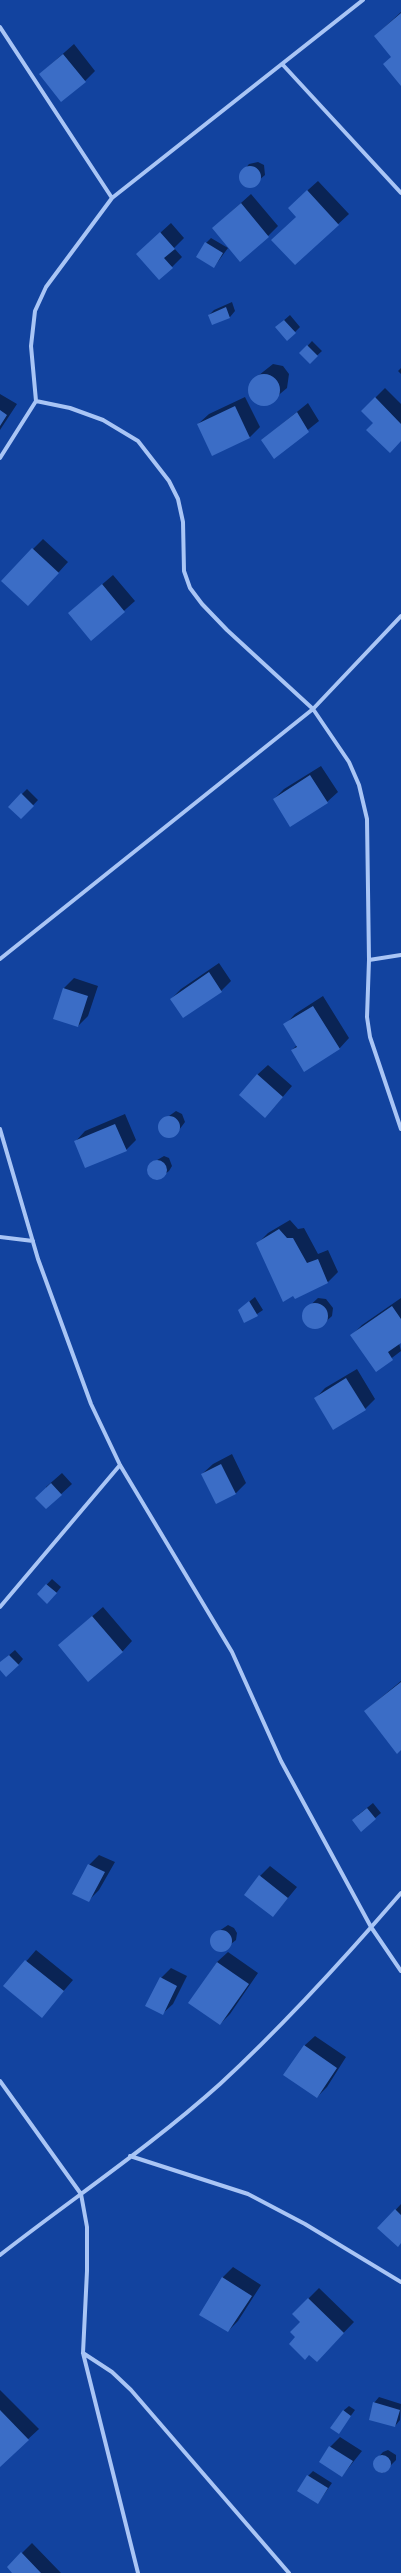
<!DOCTYPE html>
<html>
<head>
<meta charset="utf-8">
<style>
	body { margin:0 }
	canvas { display:block; background:#12439f }
</style>
</head>
<body>
<canvas width="401" height="2573"></canvas>
<script>
const c = document.querySelector('canvas').getContext('2d');
c.lineJoin = 'round';
function fill(path, color) {
  c.fillStyle = color;
  c.fill(path, 'evenodd');
}
function trace(path, color, width, dash) {
  c.strokeStyle = color;
  c.lineWidth = width;
  c.lineCap = dash ? 'butt' : 'round';
  c.setLineDash(dash || []);
  c.stroke(path);
}
fill(new Path2D(`
	M 401,12 L 401,85 L 392,57 L 375,36 Z
	M 74,44 L 95,71 L 85,81 L 40,74 Z
	M 258,162 L 264,165 L 265,175 L 251,187 L 244,186 L 240,181 L 240,175 L 249,164 Z
	M 318,181 L 349,214 L 295,264 L 299,198 Z
	M 251,194 L 278,226 L 268,236 L 213,228 Z
	M 171,223 L 184,238 L 174,248 L 182,257 L 172,267 L 137,254 Z
	M 211,238 L 228,248 L 214,267 L 206,243 Z
	M 232,302 L 235,311 L 230,317 L 212,324 L 209,315 L 214,310 Z
	M 290,315 L 300,327 L 295,332 L 282,322 Z
	M 312,341 L 322,351 L 310,362 L 301,353 Z
	M 273,364 L 283,366 L 289,374 L 287,388 L 268,404 L 254,401 L 249,393 L 254,379 Z
	M 401,368 L 401,374 L 398,371 Z
	M 385,388 L 401,404 L 401,440 L 374,423 L 362,411 Z
	M 0,394 L 17,404 L 0,430 Z
	M 245,397 L 260,427 L 250,437 L 198,424 L 209,414 Z
	M 308,403 L 319,421 L 274,457 L 262,440 Z
	M 43,539 L 68,562 L 38,595 L 33,549 Z
	M 113,575 L 135,601 L 91,640 L 69,613 Z
	M 321,766 L 338,792 L 327,802 L 274,799 L 284,789 Z
	M 27,789 L 38,800 L 21,818 L 9,807 Z
	M 219,963 L 231,981 L 221,991 L 171,999 L 181,989 Z
	M 74,978 L 98,986 L 88,1016 L 78,1026 L 64,988 Z
	M 323,996 L 349,1038 L 339,1049 L 292,1050 L 297,1045 L 285,1025 L 295,1014 Z
	M 268,1065 L 292,1086 L 275,1106 L 257,1075 Z
	M 176,1111 L 182,1114 L 185,1122 L 176,1134 L 170,1137 L 164,1135 L 160,1127 L 162,1121 Z
	M 125,1114 L 136,1140 L 126,1150 L 75,1142 L 85,1131 Z
	M 164,1156 L 169,1158 L 172,1166 L 169,1171 L 158,1179 L 150,1176 L 148,1171 L 152,1163 Z
	M 290,1220 L 298,1229 L 304,1228 L 318,1254 L 328,1250 L 338,1272 L 328,1282 L 257,1244 L 268,1233 Z
	M 255,1297 L 263,1310 L 245,1322 L 245,1305 Z
	M 318,1298 L 326,1299 L 333,1308 L 332,1316 L 320,1327 L 309,1326 L 304,1320 L 303,1312 Z
	M 401,1298 L 401,1342 L 399,1343 L 401,1351 L 376,1370 L 352,1335 L 362,1325 Z
	M 357,1369 L 375,1399 L 365,1409 L 334,1429 L 315,1399 L 325,1388 Z
	M 232,1454 L 246,1483 L 236,1493 L 217,1502 L 202,1474 L 213,1464 Z
	M 62,1473 L 72,1484 L 46,1508 L 46,1487 Z
	M 52,1579 L 61,1587 L 53,1597 L 38,1594 Z
	M 103,1607 L 132,1641 L 122,1652 L 59,1645 Z
	M 15,1650 L 23,1659 L 18,1665 L 0,1669 L 0,1663 Z
	M 401,1681 L 401,1749 L 365,1711 Z
	M 373,1803 L 381,1813 L 361,1830 L 358,1815 Z
	M 99,1855 L 115,1862 L 99,1890 L 89,1900 L 89,1865 Z
	M 270,1866 L 297,1887 L 273,1916 L 260,1876 Z
	M 228,1925 L 234,1928 L 237,1933 L 236,1940 L 222,1951 L 216,1950 L 211,1941 L 213,1935 Z
	M 36,1950 L 73,1980 L 42,2016 L 5,1986 Z
	M 228,1952 L 258,1973 L 230,2014 L 220,2024 L 190,2003 L 217,1962 Z
	M 171,1968 L 187,1976 L 173,2004 L 162,2014 L 161,1978 Z
	M 315,2036 L 346,2057 L 327,2087 L 317,2097 L 304,2046 Z
	M 401,2204 L 401,2242 L 379,2228 Z
	M 233,2267 L 261,2285 L 238,2321 L 228,2331 L 222,2278 Z
	M 319,2288 L 354,2322 L 327,2350 L 296,2337 L 301,2322 L 293,2314 Z
	M 0,2390 L 39,2429 L 0,2465 Z
	M 379,2397 L 401,2404 L 400,2420 L 395,2426 L 374,2403 Z
	M 349,2406 L 355,2410 L 339,2432 L 343,2411 Z
	M 340,2437 L 362,2451 L 342,2476 L 330,2447 Z
	M 388,2450 L 396,2455 L 396,2460 L 383,2473 L 378,2472 L 374,2462 L 383,2452 Z
	M 313,2471 L 332,2483 L 318,2503 L 308,2476 Z
	M 32,2543 L 61,2573 L 14,2573 L 8,2567 Z`), '#0007');
fill(new Path2D(`
	M 401,13 L 401,86 L 383,64 L 391,57 L 374,36 Z
	M 63,54 L 86,82 L 61,102 L 39,74 Z
	M239 177a11 11 0 1 1 22 0a11 11 0 1 1-22 0Z
	M 307,190 L 339,225 L 295,265 L 271,240 L 296,217 L 288,208 Z
	M 241,203 L 269,237 L 240,262 L 212,228 Z
	M 160,232 L 175,249 L 164,258 L 173,268 L 159,280 L 136,254 Z
	M 205,242 L 223,253 L 214,268 L 196,257 Z
	M 226,307 L 230,318 L 212,325 L 208,315 Z
	M 284,320 L 296,333 L 287,341 L 275,327 Z
	M 307,345 L 318,356 L 310,364 L 299,353 Z
	M248 390a16 16 0 1 1 32 0a16 16 0 1 1-32 0Z
	M 375,397 L 401,424 L 401,441 L 390,453 L 366,430 L 373,423 L 361,411 Z
	M 235,406 L 250,438 L 212,456 L 197,424 Z
	M 0,410 L 7,415 L 0,426 Z
	M 297,412 L 309,432 L 274,459 L 261,440 Z
	M 32,548 L 59,573 L 28,606 L 1,581 Z
	M 102,584 L 125,612 L 91,641 L 68,613 Z
	M 310,775 L 328,803 L 290,827 L 273,799 Z
	M 21,793 L 34,806 L 21,819 L 8,807 Z
	M 209,972 L 222,992 L 183,1018 L 170,999 Z
	M 63,988 L 88,996 L 78,1027 L 53,1019 Z
	M 313,1006 L 340,1049 L 304,1072 L 291,1050 L 297,1047 L 283,1024 Z
	M 257,1074 L 283,1097 L 265,1118 L 239,1095 Z
	M158 1127a11 11 0 1 1 22 0a11 11 0 1 1-22 0Z
	M 115,1124 L 127,1151 L 85,1168 L 74,1141 Z
	M147 1170a10 10 0 1 1 20 0a10 10 0 1 1-20 0Z
	M 279,1229 L 287,1238 L 293,1238 L 307,1263 L 318,1259 L 328,1283 L 295,1299 L 293,1296 L 283,1302 L 256,1243 Z
	M 249,1301 L 258,1316 L 244,1323 L 238,1310 Z
	M302 1316a13 13 0 1 1 26 0a13 13 0 1 1-26 0Z
	M 392,1306 L 401,1319 L 401,1343 L 388,1352 L 393,1360 L 376,1372 L 350,1335 Z
	M 346,1378 L 366,1410 L 333,1430 L 314,1398 Z
	M 221,1464 L 236,1494 L 216,1504 L 201,1474 Z
	M 51,1483 L 62,1495 L 46,1509 L 35,1498 Z
	M 46,1584 L 57,1593 L 47,1604 L 37,1594 Z
	M 92,1616 L 123,1652 L 88,1682 L 58,1645 Z
	M 9,1655 L 19,1665 L 6,1677 L 0,1670 L 0,1662 Z
	M 401,1682 L 401,1750 L 397,1754 L 364,1711 Z
	M 367,1808 L 376,1819 L 361,1832 L 352,1820 Z
	M 88,1864 L 105,1872 L 89,1902 L 72,1894 Z
	M 259,1875 L 288,1898 L 273,1917 L 244,1895 Z
	M210 1941a11 11 0 1 1 22 0a11 11 0 1 1-22 0Z
	M 25,1960 L 64,1991 L 42,2018 L 3,1986 Z
	M 217,1962 L 249,1984 L 220,2025 L 188,2003 Z
	M 160,1977 L 177,1986 L 163,2015 L 145,2006 Z
	M 304,2045 L 337,2068 L 317,2098 L 283,2075 Z
	M 395,2209 L 401,2215 L 401,2243 L 398,2247 L 377,2228 Z
	M 222,2277 L 252,2296 L 228,2332 L 199,2315 Z
	M 308,2298 L 344,2333 L 317,2362 L 309,2355 L 305,2360 L 289,2344 L 295,2337 L 290,2332 L 300,2322 L 292,2314 Z
	M 373,2402 L 400,2410 L 395,2427 L 369,2420 Z
	M 0,2410 L 29,2440 L 0,2467 Z
	M 343,2410 L 351,2416 L 339,2434 L 330,2428 Z
	M 329,2446 L 353,2461 L 342,2477 L 319,2462 Z
	M373 2464a9 9 0 1 1 18 0a9 9 0 1 1-18 0Z
	M 307,2475 L 328,2488 L 318,2504 L 297,2491 Z
	M 21,2552 L 41,2573 L 12,2573 L 7,2567 Z`), '#3b6dc6');
trace(new Path2D(`
	M 0,27 L 112,198
	M 283,65 L 401,193
	M 36,401 L 70,408 L 103,420 L 138,441 L 169,481 L 178,499 L 183,522 L 184,571 L 190,588 L 202,604 L 227,630 L 313,709 L 349,762 L 359,785 L 367,819 L 369,960 L 367,1017 L 370,1037 L 401,1129
	M 0,458 L 36,401 L 31,346 L 35,311 L 46,287 L 112,198 L 363,0
	M 0,959 L 313,709 L 401,616
	M 369,960 L 401,955
	M 0,1129 L 38,1259 L 91,1404 L 120,1465 L 232,1652 L 281,1761 L 371,1927 L 401,1971
	M 0,1237 L 33,1241
	M 0,1607 L 120,1465
	M 0,2081 L 81,2194 L 87,2227 L 87,2271 L 83,2353 L 138,2573
	M 130,2156 L 248,2194 L 305,2224 L 401,2282
	M 0,2255 C 73,2198 151,2146 220,2084 C 284,2025 344,1959 401,1893
	M 83,2353 L 112,2372 L 131,2390 L 289,2573`), '#a9c5f5', 4);
</script>
</body>
</html>
